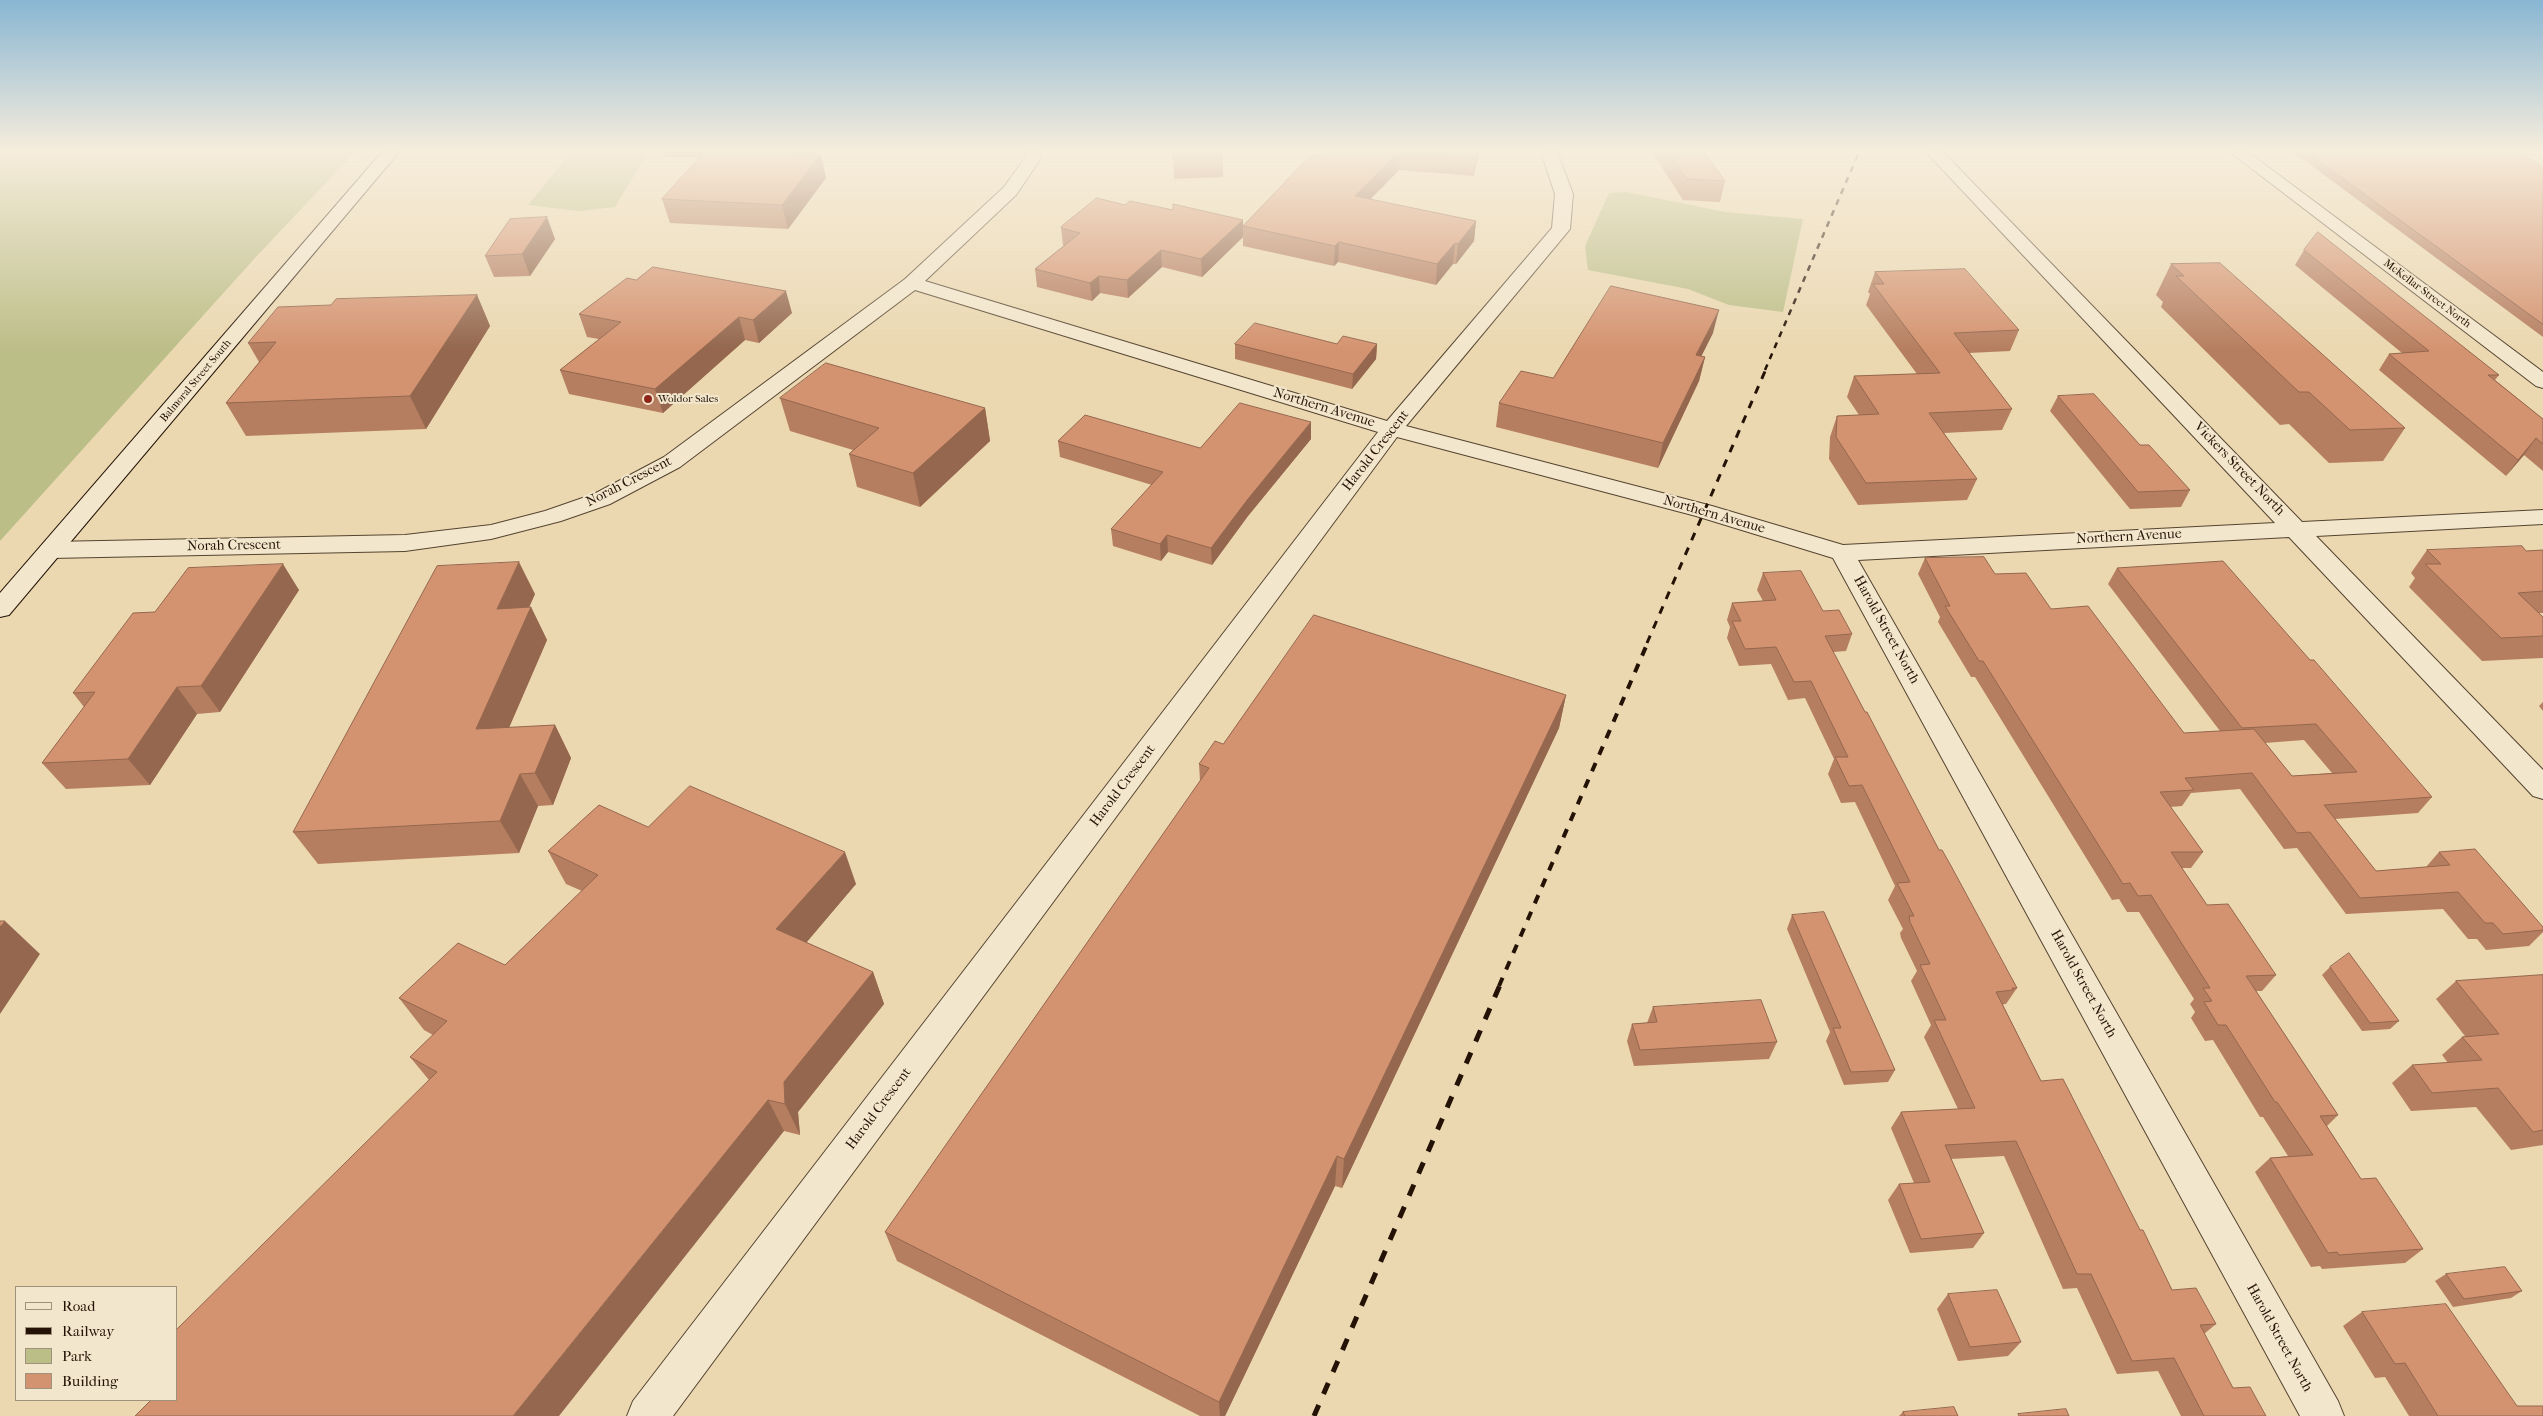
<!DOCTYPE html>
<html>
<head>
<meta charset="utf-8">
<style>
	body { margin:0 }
	#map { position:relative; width:2543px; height:1416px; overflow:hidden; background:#ebd8b1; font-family:"IM FELL French Canon",serif }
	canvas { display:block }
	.legend { position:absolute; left:15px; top:1286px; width:162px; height:115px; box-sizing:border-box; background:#f2e6cc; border:1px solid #9f917c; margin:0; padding:6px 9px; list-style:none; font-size:15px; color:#231205 }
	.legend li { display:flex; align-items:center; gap:10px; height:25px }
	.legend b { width:25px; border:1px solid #9f917c }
</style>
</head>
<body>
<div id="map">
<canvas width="2543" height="1416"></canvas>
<ul class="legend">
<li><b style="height:6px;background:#f2e6cc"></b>Road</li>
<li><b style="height:6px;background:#231205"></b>Railway</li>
<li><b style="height:14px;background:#bcbe88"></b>Park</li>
<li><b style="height:14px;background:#d49370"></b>Building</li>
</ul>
</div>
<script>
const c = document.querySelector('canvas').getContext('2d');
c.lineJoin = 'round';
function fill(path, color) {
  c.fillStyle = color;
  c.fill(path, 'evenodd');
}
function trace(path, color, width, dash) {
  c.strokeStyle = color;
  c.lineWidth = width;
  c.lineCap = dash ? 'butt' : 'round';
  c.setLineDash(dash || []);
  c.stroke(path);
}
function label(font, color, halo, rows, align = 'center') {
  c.font = font + ' "IM FELL French Canon",serif';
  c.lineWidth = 4;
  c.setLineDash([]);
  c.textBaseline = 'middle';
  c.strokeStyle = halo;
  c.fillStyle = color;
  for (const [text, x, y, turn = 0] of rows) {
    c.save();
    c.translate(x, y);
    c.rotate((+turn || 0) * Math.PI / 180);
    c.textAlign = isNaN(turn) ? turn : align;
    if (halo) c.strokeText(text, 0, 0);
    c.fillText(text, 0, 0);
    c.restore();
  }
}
fill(new Path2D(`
	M 0,152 L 355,152 L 255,258 L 0,541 Z
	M 571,152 L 648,152 L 615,207 L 578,211 L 528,205 Z
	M 1627,192 L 1725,212 L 1803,219 L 1783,312 L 1729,305 L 1688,289 L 1588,270 L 1585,246 L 1609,193 Z`), '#bcbe88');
const minor = new Path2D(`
	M 1026,152 L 1042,152 L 1041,158 L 1016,195 L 925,281 L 1387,421 L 1552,228 L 1555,194 L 1541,152 L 1557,152 L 1573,194 L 1570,229 L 1406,426 L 1712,506 L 1843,545 L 2275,523 L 1926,152 L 1943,152 L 2302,522 L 2543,510 L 2543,524 L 2316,536 L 2543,770 L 2543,799 L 2533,796 L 2289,537 L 1858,560 L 2338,1401 L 2344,1416 L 2300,1416 L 1833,558 L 1696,516 L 1397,437 L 673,1416 L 627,1416 L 633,1401 L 1378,432 L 915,290 L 680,467 L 610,504 L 561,521 L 491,539 L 405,551 L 51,558 L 42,555 L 39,550 L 42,545 L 51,542 L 405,535 L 491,525 L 545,511 L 594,494 L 664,457 L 905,279 L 1004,187 L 1025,158 Z
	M 2230,152 L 2248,152 L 2543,372 L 2543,388 L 2536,386 Z`);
const secondary = new Path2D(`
	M 382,152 L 399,152 L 9,615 L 0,617 L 0,593 Z`);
trace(minor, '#554430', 2);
trace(secondary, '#231205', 2);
fill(minor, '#f2e6cc');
fill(secondary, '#f2e6cc');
trace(new Path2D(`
	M 1765,370 L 1859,152`), '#231205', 2.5, [6, 6]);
trace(new Path2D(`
	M 1647,643 L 1766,369`), '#231205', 3, [8, 8]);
trace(new Path2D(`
	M 1499,986 L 1648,642`), '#231205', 4, [9, 9]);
trace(new Path2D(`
	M 1314,1416 L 1500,985`), '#231205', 5, [12, 12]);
fill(new Path2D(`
	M 664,152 L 816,152 L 814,154 L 826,178 L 788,229 L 670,223 L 662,199 L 700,157 L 665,157 Z
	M 1173,152 L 1223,157 L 1223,177 L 1174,179 Z
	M 1327,152 L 1479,152 L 1474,176 L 1399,170 L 1370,199 L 1476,221 L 1474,241 L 1456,264 L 1453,264 L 1436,285 L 1338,262 L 1334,266 L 1243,246 L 1243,226 L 1326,156 Z
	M 1652,152 L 1704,152 L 1725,181 L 1720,202 L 1683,200 Z
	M 2293,152 L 2518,152 L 2543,167 L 2543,337 Z
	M 1125,205 L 1173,210 L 1243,220 L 1243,237 L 1202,277 L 1162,267 L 1128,298 L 1100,293 L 1092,301 L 1037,287 L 1035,269 L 1064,246 L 1063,245 L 1061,228 Z
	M 555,239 L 530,276 L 494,277 L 485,256 Z
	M 2304,250 L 2499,375 L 2495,380 L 2543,419 L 2543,471 L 2524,455 L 2506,476 L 2379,370 L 2389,354 L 2402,353 L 2295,265 Z
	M 2171,264 L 2405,428 L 2383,461 L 2329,463 L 2289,424 L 2280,425 L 2161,307 L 2163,302 L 2156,295 Z
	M 1875,272 L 2019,330 L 2010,351 L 1969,353 L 2012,409 L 2002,430 L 1944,433 L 1977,479 L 1967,500 L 1858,505 L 1829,459 L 1830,437 L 1837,416 L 1859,415 L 1847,397 L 1854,376 L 1917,374 L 1866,305 L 1870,294 L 1868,292 Z
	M 477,295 L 490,326 L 426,429 L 246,436 L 226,403 L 259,362 L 248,343 L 331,305 Z
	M 792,313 L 759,343 L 745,340 L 663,413 L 569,394 L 560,370 L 599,339 L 587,337 L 579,314 Z
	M 1713,333 L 1701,356 L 1705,357 L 1699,381 L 1658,468 L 1496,427 L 1499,403 L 1553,378 Z
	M 1235,344 L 1377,344 L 1376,359 L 1352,389 L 1235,359 Z
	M 2058,396 L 2140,445 L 2190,490 L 2181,507 L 2130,509 L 2050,411 Z
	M 780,398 L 985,408 L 990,441 L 920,507 L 857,487 L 849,454 L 853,450 L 790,431 Z
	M 1311,439 L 1248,516 L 1212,565 L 1168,552 L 1161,561 L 1113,546 L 1111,529 L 1152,485 L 1060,457 L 1058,441 L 1200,448 Z
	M 2427,550 L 2526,551 L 2543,550 L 2543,613 L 2539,613 L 2543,617 L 2543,658 L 2482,661 L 2409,587 L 2415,578 L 2411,573 Z
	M 1925,558 L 1995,574 L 2051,609 L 2184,733 L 2220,731 L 2108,584 L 2117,568 L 2310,660 L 2432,797 L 2418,813 L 2335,819 L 2376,871 L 2426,867 L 2439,852 L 2543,927 L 2543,932 L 2529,946 L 2486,950 L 2477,939 L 2468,939 L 2443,909 L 2346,914 L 2297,848 L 2284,849 L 2240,789 L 2191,793 L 2182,806 L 2170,807 L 2203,852 L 2191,868 L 2182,868 L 2207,905 L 2276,975 L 2262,991 L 2256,991 L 2338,1115 L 2327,1126 L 2361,1179 L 2423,1249 L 2405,1263 L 2322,1269 L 2320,1266 L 2311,1267 L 2255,1172 L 2270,1158 L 2288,1156 L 2263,1117 L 2260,1117 L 2213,1040 L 2205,1041 L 2191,1018 L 2195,1012 L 2190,1004 L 2194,999 L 2139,912 L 2127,912 L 2119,899 L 2112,900 L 1975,677 L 1971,677 L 1938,622 L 1940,617 L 1918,574 ZM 2304,740 L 2332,773 L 2292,776 L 2265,743 Z
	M 1763,573 L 1823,611 L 1852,634 L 1846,651 L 1833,652 L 1939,850 L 2017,988 L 2006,1004 L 2004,1004 L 2003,1005 L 2041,1081 L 2140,1230 L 2172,1290 L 2216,1324 L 2204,1334 L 2233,1388 L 2266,1416 L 2181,1416 L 2158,1371 L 2117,1374 L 2077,1288 L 2063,1289 L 2004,1156 L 1951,1159 L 1984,1233 L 1973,1248 L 1910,1253 L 1888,1200 L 1899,1184 L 1914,1183 L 1891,1128 L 1901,1112 L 1958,1109 L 1924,1037 L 1931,1025 L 1911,981 L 1917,971 L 1901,938 L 1900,933 L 1903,929 L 1888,900 L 1895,886 L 1855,802 L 1841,803 L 1828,774 L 1834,759 L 1805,698 L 1788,700 L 1771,664 L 1739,666 L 1727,638 L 1730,627 L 1727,620 L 1732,603 L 1763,601 L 1757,590 Z
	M 299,590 L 220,712 L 197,714 L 150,785 L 66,789 L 42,763 L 84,707 L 73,693 L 155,612 Z
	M 535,594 L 529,607 L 531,607 L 547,640 L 509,728 L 555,725 L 571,758 L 553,805 L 538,806 L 519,853 L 318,864 L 293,832 Z
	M 1566,695 L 1559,728 L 1342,1188 L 1335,1186 L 1225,1416 L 1200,1416 L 897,1261 L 885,1232 L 1200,781 L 1199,764 L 1223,744 Z
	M 2543,702 L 2543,711 L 2539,706 Z
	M 648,827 L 856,884 L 806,942 L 873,972 L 884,1004 L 798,1112 L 800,1135 L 784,1131 L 176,1400 L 429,1080 L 410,1057 L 433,1035 L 424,1030 L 399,998 L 505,965 L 582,891 L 566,884 L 548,851 Z
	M 1792,915 L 1895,1070 L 1888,1082 L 1844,1085 L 1826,1041 L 1830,1032 L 1787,929 Z
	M 2330,967 L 2399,1021 L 2390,1029 L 2362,1031 L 2322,975 Z
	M 2543,975 L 2543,1145 L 2511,1150 L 2476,1107 L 2411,1111 L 2392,1083 L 2412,1065 L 2448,1063 L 2442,1055 L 2462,1037 L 2465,1036 L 2436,999 L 2456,981 Z
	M 1653,1007 L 1777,1042 L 1769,1059 L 1634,1066 L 1627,1041 L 1632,1024 L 1647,1023 Z
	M 2446,1274 L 2522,1291 L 2511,1298 L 2453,1307 L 2435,1281 Z
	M 1948,1294 L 2021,1342 L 2008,1356 L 1958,1361 L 1937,1309 Z
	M 2362,1312 L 2517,1406 L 2543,1416 L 2409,1416 L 2385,1377 L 2375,1378 L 2343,1326 Z
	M 1903,1412 L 1958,1416 L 1899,1416 Z`), '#b67e60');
fill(new Path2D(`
	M 793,152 L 816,152 L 798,177 L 792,153 Z
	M 1399,152 L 1400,152 L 1399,170 L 1354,216 L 1355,196 Z
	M 1477,152 L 1479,152 L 1474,176 L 1476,156 Z
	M 821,154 L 826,178 L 788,229 L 782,205 Z
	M 547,217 L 555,239 L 530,276 L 522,254 Z
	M 1243,220 L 1243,237 L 1202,277 L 1201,259 Z
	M 1476,221 L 1474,241 L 1456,264 L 1458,244 Z
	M 1339,242 L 1338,262 L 1334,266 L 1335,246 Z
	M 1455,243 L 1453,264 L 1436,285 L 1437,264 Z
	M 1161,250 L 1162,267 L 1128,298 L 1127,280 Z
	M 1099,276 L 1100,293 L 1092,301 L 1090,283 Z
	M 786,291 L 792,313 L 759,343 L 753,320 Z
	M 477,295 L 490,326 L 426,429 L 410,396 Z
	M 1719,310 L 1713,333 L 1690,379 L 1696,355 Z
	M 739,317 L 745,340 L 663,413 L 655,389 Z
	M 1377,344 L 1376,359 L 1352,389 L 1353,374 Z
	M 1705,357 L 1699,381 L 1658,468 L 1663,443 Z
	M 985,408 L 990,441 L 920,507 L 913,473 Z
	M 1311,422 L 1311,439 L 1248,516 L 1212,565 L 1211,548 L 1248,499 Z
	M 2536,438 L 2524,455 L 2506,476 L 2518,460 Z
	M 1167,535 L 1168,552 L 1161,561 L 1160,544 Z
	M 519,562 L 535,594 L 514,641 L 497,609 Z
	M 283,564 L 299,590 L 220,712 L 201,686 Z
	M 531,607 L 547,640 L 494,762 L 476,729 Z
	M 177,687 L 197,714 L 150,785 L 128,759 Z
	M 1566,695 L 1559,728 L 1342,1188 L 1344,1159 Z
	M 555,725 L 571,758 L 553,805 L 535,773 Z
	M 520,774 L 538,806 L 519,853 L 500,821 Z
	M 845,852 L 856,884 L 790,962 L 776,929 Z
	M 5,921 L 40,954 L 0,1014 L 0,927 Z
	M 873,972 L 884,1004 L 798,1112 L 800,1135 L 785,1104 L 784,1082 Z
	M 768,1100 L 784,1131 L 559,1416 L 513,1416 Z
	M 1337,1156 L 1335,1186 L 1225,1416 L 1220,1416 L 1219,1402 Z`), '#94674e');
const building = new Path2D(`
	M 705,152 L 793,152 L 792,153 L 821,154 L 782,205 L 662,199 Z
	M 1173,152 L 1222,152 L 1223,157 L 1173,158 Z
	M 1327,152 L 1399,152 L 1355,196 L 1476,221 L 1458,244 L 1455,243 L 1437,264 L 1339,242 L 1335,246 L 1243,226 L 1312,154 L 1326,156 Z
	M 1416,152 L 1477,152 L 1476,156 Z
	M 1669,152 L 1704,152 L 1725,181 L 1687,179 Z
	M 2307,152 L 2518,152 L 2543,167 L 2543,324 Z
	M 1097,198 L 1125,205 L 1130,201 L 1173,210 L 1173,204 L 1243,220 L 1201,259 L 1161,250 L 1127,280 L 1099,276 L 1090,283 L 1035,269 L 1080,233 L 1061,228 L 1062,226 Z
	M 547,217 L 522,254 L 485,256 L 510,219 Z
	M 2318,232 L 2499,375 L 2488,375 L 2543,419 L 2543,444 L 2536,438 L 2518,460 L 2389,354 L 2429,351 L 2304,250 Z
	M 2220,263 L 2405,428 L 2350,430 L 2309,392 L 2299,392 L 2176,276 L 2184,276 L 2171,264 Z
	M 653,267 L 786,291 L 753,320 L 739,317 L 655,389 L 560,370 L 621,322 L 579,314 L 627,278 L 636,280 Z
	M 1965,269 L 2019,330 L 1954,333 L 2012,409 L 1929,413 L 1977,479 L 1866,483 L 1836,437 L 1837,416 L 1879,414 L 1854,376 L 1940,373 L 1873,284 L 1884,284 L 1875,272 Z
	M 1611,286 L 1719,310 L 1696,355 L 1705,357 L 1663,443 L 1499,403 L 1521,371 L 1553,378 Z
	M 477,295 L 410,396 L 226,403 L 276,342 L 248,343 L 278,307 L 331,305 L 336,299 Z
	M 1255,323 L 1337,344 L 1343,336 L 1377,344 L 1353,374 L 1235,344 Z
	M 826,363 L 985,408 L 913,473 L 849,454 L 879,428 L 780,398 Z
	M 2094,394 L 2140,445 L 2149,445 L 2190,490 L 2138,492 L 2058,396 Z
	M 1240,403 L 1311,422 L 1248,499 L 1211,548 L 1167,535 L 1160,544 L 1111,529 L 1163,472 L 1058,441 L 1085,415 L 1200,448 Z
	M 2522,546 L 2526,551 L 2543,550 L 2543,591 L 2518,593 L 2543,617 L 2543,636 L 2501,638 L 2425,564 L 2441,564 L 2427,550 Z
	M 1984,557 L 1995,574 L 2026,573 L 2051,609 L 2088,606 L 2184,733 L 2254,729 L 2292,776 L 2357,772 L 2316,724 L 2242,728 L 2117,568 L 2223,561 L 2310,660 L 2314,660 L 2432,797 L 2324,805 L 2376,871 L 2450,865 L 2439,852 L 2475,849 L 2543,927 L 2543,930 L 2503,934 L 2493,923 L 2485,923 L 2458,892 L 2360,898 L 2310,832 L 2297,833 L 2252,773 L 2185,778 L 2194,790 L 2160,792 L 2203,852 L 2171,852 L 2207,905 L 2228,904 L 2276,975 L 2246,976 L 2338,1115 L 2320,1116 L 2361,1179 L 2376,1178 L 2423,1249 L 2339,1255 L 2337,1252 L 2328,1253 L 2270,1158 L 2313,1155 L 2277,1102 L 2275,1102 L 2226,1025 L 2218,1025 L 2204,1002 L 2212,1001 L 2203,988 L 2210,988 L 2151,895 L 2138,896 L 2130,883 L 2123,884 L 1983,661 L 1979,661 L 1945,606 L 1950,606 L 1925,558 Z
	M 519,562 L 497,609 L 531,607 L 476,729 L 555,725 L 535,773 L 520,774 L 500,821 L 293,832 L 437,566 Z
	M 283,564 L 201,686 L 177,687 L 128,759 L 42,763 L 95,692 L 73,693 L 133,613 L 155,612 L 188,568 Z
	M 1801,571 L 1823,611 L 1839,610 L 1852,634 L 1825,636 L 1865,712 L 1867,712 L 1939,850 L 1942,850 L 1950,864 L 2017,988 L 2012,988 L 2013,990 L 1996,992 L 2041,1081 L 2063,1079 L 2140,1230 L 2143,1230 L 2172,1290 L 2196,1288 L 2216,1324 L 2200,1325 L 2233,1388 L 2250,1387 L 2266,1416 L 2204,1416 L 2174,1358 L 2132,1361 L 2091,1274 L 2077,1274 L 2016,1141 L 1945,1145 L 1984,1233 L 1921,1239 L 1899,1184 L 1930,1182 L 1901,1112 L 1975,1108 L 1934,1020 L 1946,1020 L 1920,965 L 1930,964 L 1910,922 L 1909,916 L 1914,916 L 1897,883 L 1910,882 L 1862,785 L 1849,786 L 1835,757 L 1848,757 L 1811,681 L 1794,682 L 1776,647 L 1745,649 L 1732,621 L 1741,621 L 1732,603 L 1776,600 L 1763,573 Z
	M 1314,615 L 1566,695 L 1344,1159 L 1337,1156 L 1219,1402 L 885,1232 L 1209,768 L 1199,764 L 1215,741 L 1223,744 Z
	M 690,786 L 845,852 L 776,929 L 873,972 L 784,1082 L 785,1104 L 768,1100 L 513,1416 L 135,1416 L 151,1400 L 176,1400 L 176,1330 L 437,1072 L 410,1057 L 447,1021 L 399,998 L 458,943 L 505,965 L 598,875 L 548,851 L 599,805 L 648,827 Z
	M 1824,912 L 1895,1070 L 1851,1072 L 1833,1028 L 1841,1028 L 1792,915 Z
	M 0,921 L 5,921 L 0,927 Z
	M 2349,953 L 2399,1021 L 2370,1023 L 2330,967 Z
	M 2543,975 L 2543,1130 L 2533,1132 L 2498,1088 L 2432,1093 L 2412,1065 L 2482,1060 L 2462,1037 L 2499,1034 L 2456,981 Z
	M 1761,1000 L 1777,1042 L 1640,1050 L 1632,1024 L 1657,1022 L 1653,1007 Z
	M 2505,1267 L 2522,1291 L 2464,1299 L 2446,1274 Z
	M 1997,1290 L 2021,1342 L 1970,1347 L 1948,1294 Z
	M 2446,1304 L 2517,1406 L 2543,1406 L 2543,1416 L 2438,1416 L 2405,1363 L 2395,1364 L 2362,1312 Z
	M 1954,1407 L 1958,1416 L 1905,1416 L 1903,1412 Z
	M 2066,1409 L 2069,1416 L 2019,1416 L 2018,1414 Z`);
fill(building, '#d49370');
trace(building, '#94674e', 1);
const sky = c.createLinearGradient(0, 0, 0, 350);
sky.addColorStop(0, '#89b6d3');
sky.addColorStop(0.43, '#f6eddc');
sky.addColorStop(1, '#f6eddc00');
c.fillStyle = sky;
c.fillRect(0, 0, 2543, 350);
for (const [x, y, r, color] of [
	[648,399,5,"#8f2418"]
]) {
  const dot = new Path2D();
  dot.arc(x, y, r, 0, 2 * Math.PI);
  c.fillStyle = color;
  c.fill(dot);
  trace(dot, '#f2e6cc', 2);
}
label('11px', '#231205', '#f2e6cc', [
	["McKellar Street North",2427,294,37],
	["Balmoral Street South",196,381,-50]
]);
label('11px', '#231205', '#f2e6cc', [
	["Woldor Sales",658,399]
], 'left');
label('14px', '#231205', '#f2e6cc', [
	["Northern Avenue",1324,408,17],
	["Harold Crescent",1376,451,-52],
	["Vickers Street North",2239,469,46],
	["Norah Crescent",629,482,-27],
	["Northern Avenue",1714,515,16],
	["Northern Avenue",2129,537,-3],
	["Norah Crescent",234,546,-1],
	["Harold Street North",1886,630,61],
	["Harold Crescent",1123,786,-53],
	["Harold Street North",2083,984,61],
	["Harold Crescent",879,1109,-53],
	["Harold Street North",2279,1338,61]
]);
</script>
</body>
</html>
